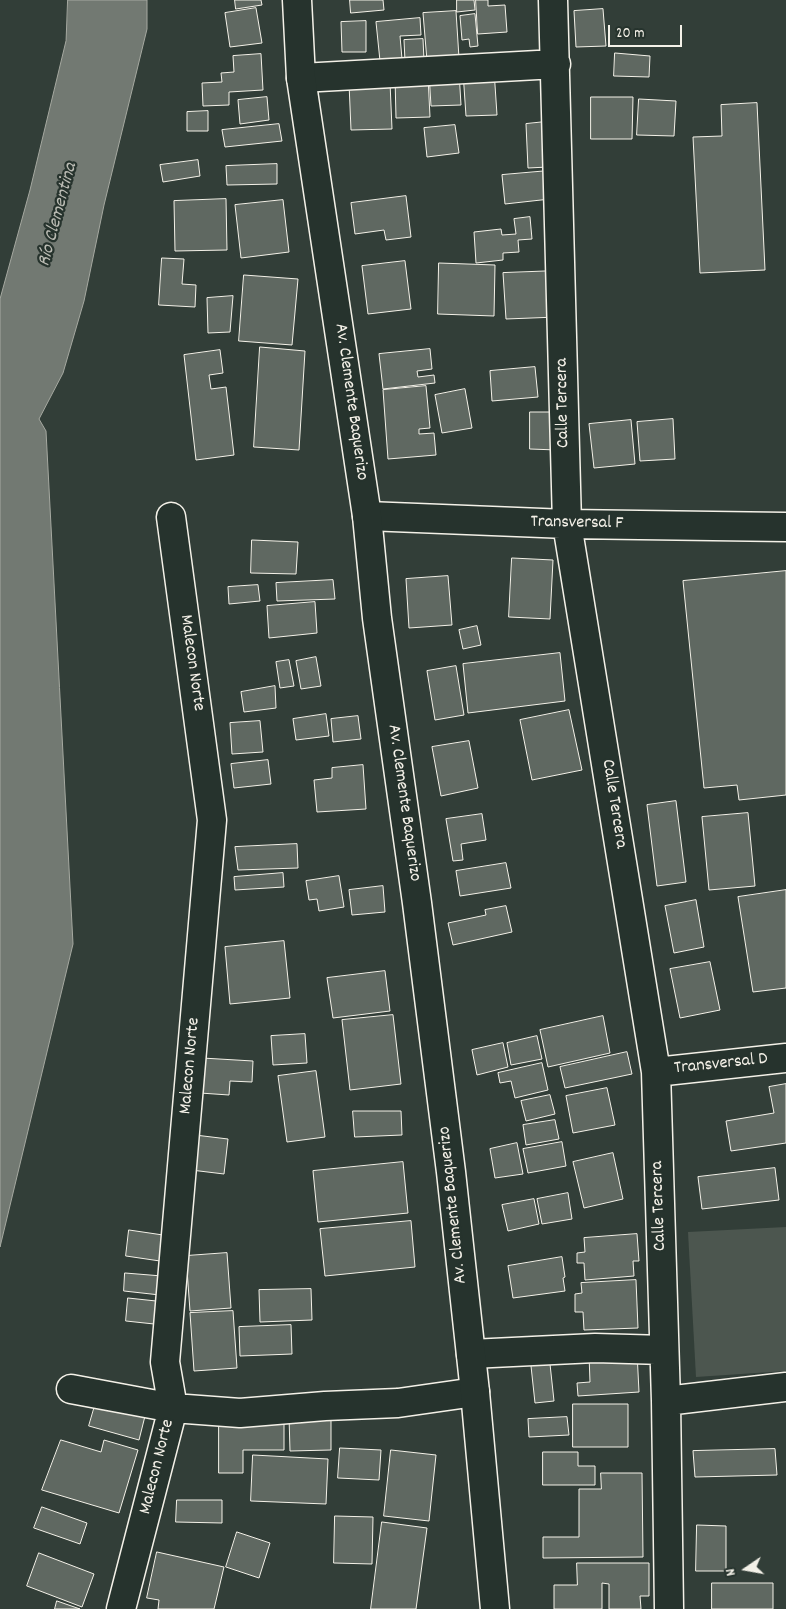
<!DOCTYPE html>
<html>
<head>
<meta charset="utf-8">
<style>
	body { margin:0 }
	#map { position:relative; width:786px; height:1609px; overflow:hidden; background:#323e38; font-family:Dekko,sans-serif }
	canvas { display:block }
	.north { position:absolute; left:721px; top:1544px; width:50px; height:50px; -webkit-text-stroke:4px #26332d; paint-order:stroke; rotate:258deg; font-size:14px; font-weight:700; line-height:20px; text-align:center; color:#f4f1e8 }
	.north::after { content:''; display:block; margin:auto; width:18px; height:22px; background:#f4f1e8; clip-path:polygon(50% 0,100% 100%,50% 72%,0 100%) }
	.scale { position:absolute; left:608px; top:25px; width:74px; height:22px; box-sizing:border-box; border:2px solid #f4f1e8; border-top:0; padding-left:6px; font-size:15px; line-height:18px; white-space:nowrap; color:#f4f1e8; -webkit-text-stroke:4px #26332d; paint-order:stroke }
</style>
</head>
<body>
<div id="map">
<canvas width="786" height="1609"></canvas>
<div class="north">N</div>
<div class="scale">20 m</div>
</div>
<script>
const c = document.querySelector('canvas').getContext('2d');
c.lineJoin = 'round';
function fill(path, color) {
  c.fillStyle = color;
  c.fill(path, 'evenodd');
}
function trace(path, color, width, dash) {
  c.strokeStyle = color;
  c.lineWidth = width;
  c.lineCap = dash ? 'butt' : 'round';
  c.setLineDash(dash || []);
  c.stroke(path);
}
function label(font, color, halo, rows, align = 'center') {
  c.font = font + ' Dekko,sans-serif';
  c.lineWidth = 4.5;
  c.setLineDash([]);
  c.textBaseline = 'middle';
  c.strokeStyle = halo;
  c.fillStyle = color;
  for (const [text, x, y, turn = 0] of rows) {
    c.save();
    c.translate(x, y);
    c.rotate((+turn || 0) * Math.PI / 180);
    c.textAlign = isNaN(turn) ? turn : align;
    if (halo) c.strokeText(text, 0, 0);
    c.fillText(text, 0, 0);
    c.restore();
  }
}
fill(new Path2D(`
	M 786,1227 L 786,1371 L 696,1377 L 688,1232 Z`), '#4c564f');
const water = new Path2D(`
	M 68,0 L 147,0 L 147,29 L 104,205 L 84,301 L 63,373 L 39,419 L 46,431 L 73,944 L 0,1247 L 0,299 L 30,190 L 66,41 Z`);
fill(water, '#727972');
trace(water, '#a6a9a1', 1);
const building = new Path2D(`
	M 235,0 L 261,0 L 262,5 L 236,9 Z
	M 350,0 L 383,0 L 384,10 L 351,13 Z
	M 457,0 L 474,0 L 475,10 L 457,12 Z
	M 476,0 L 488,0 L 488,6 L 505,5 L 507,32 L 478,34 Z
	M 256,8 L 262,43 L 230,47 L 225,13 Z
	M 603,9 L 606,46 L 576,47 L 574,11 Z
	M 456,11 L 459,58 L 427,61 L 423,13 Z
	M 475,14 L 478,46 L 470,47 L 469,39 L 462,40 L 460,16 Z
	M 420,18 L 421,35 L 400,36 L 402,59 L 380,61 L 376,22 Z
	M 366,21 L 366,52 L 342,52 L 341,22 Z
	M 423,39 L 424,60 L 405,61 L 404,40 Z
	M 615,53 L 650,56 L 649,77 L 614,76 Z
	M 261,54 L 263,90 L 229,92 L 229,105 L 203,106 L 202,83 L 222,82 L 221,73 L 234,72 L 233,56 Z
	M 494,70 L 497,115 L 466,116 L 463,72 Z
	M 459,72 L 461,105 L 431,106 L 429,73 Z
	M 428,76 L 430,117 L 396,118 L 395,77 Z
	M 390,82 L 392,129 L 351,130 L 349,83 Z
	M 267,97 L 269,120 L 240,124 L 238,100 Z
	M 591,97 L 633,97 L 632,139 L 591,139 Z
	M 639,99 L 676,101 L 674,136 L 637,135 Z
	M 757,103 L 765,270 L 700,273 L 693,137 L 722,136 L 721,105 Z
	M 208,111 L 208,131 L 187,131 L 187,112 Z
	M 545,122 L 548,167 L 528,168 L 526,124 Z
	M 279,124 L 282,141 L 225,147 L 222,130 Z
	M 455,125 L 459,153 L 427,157 L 424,128 Z
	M 198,160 L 200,176 L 163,182 L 160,165 Z
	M 277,164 L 277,184 L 227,185 L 226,166 Z
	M 548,171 L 550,199 L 505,204 L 502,175 Z
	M 406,196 L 411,237 L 386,240 L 384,230 L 355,234 L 351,203 Z
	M 226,199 L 227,250 L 175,251 L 174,201 Z
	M 283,200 L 289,252 L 241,258 L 235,205 Z
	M 530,217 L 532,239 L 518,240 L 519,252 L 503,253 L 503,260 L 476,263 L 474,232 L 501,229 L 502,235 L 516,234 L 514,219 Z
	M 162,258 L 184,259 L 182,284 L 196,285 L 195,307 L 159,305 Z
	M 405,261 L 411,309 L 368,314 L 362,266 Z
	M 439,263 L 495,265 L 494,316 L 438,314 Z
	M 556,271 L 557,317 L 506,319 L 503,273 Z
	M 244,275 L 298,279 L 292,345 L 239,341 Z
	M 233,296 L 230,332 L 208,333 L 207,298 Z
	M 260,347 L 305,351 L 299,450 L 254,447 Z
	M 430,349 L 432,369 L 417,371 L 418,377 L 434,375 L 435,383 L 383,389 L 379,354 Z
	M 220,350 L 223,373 L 209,375 L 211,389 L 226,387 L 234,455 L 196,460 L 184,355 Z
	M 535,367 L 538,397 L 492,401 L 490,371 Z
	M 426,386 L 430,428 L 419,429 L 419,434 L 434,433 L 436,455 L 388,459 L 383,390 Z
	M 465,389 L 472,428 L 442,433 L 435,395 Z
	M 530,412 L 557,412 L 557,450 L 530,449 Z
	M 673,419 L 675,459 L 640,461 L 637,422 Z
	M 631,420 L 635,464 L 594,468 L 589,424 Z
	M 252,540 L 298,542 L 296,574 L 251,573 Z
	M 512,558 L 553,560 L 550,619 L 509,617 Z
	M 786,571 L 786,795 L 739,800 L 737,785 L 704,788 L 683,581 Z
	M 448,576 L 452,625 L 409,628 L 406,579 Z
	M 333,580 L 335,599 L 277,601 L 276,583 Z
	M 258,585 L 260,601 L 229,604 L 228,587 Z
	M 315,602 L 317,633 L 269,638 L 267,606 Z
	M 477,626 L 481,645 L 463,649 L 459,630 Z
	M 560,653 L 565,701 L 468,713 L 463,664 Z
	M 316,657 L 321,686 L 301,689 L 296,661 Z
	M 289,660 L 294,686 L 280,688 L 276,662 Z
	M 456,666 L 464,715 L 435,720 L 427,671 Z
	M 275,686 L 276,708 L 244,712 L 241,692 Z
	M 569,710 L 582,770 L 532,780 L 520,720 Z
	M 326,714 L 329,736 L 296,740 L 293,719 Z
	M 358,716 L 361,739 L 333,742 L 331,719 Z
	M 260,721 L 263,752 L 232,754 L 230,723 Z
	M 469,741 L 478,788 L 441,796 L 432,747 Z
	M 268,760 L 271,784 L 234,788 L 231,764 Z
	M 363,765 L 366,809 L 317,812 L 314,780 L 332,778 L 332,768 Z
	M 676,801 L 686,882 L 657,886 L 647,805 Z
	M 748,813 L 755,886 L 709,890 L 702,817 Z
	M 482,814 L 486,840 L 461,844 L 463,860 L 453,861 L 446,819 Z
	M 297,844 L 298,868 L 238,870 L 235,847 Z
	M 506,863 L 511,888 L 460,896 L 456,871 Z
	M 283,873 L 284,887 L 235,890 L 234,877 Z
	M 339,876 L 344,907 L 319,911 L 317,899 L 309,900 L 306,881 Z
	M 383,886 L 385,912 L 352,915 L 349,890 Z
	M 786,890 L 786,988 L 753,992 L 738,897 Z
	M 696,900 L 704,947 L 674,953 L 665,906 Z
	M 506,906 L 512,932 L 453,945 L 448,923 L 486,915 L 485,910 Z
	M 284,941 L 290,998 L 230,1004 L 225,947 Z
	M 710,962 L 720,1010 L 680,1018 L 670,969 Z
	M 385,971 L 390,1011 L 333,1018 L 327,978 Z
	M 393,1015 L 401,1084 L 350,1090 L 342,1020 Z
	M 603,1016 L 610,1053 L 548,1067 L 540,1030 Z
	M 305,1034 L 307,1063 L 273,1065 L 271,1036 Z
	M 537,1036 L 542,1059 L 511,1065 L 507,1043 Z
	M 503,1043 L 508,1067 L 477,1075 L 472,1050 Z
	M 627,1052 L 632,1074 L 565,1088 L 560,1067 Z
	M 202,1058 L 253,1061 L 252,1082 L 230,1081 L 229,1095 L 200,1093 Z
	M 542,1063 L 548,1090 L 515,1098 L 511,1081 L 500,1083 L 498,1073 Z
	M 316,1071 L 325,1137 L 287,1142 L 278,1076 Z
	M 786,1084 L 786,1143 L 731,1151 L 726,1121 L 774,1113 L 769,1087 Z
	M 607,1088 L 615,1125 L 573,1133 L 566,1096 Z
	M 550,1095 L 555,1114 L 526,1121 L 521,1101 Z
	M 353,1111 L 401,1111 L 402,1135 L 355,1137 Z
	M 555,1120 L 559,1139 L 526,1145 L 523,1125 Z
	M 195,1135 L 228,1139 L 224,1174 L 191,1170 Z
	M 562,1142 L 566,1166 L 528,1173 L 523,1149 Z
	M 517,1143 L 523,1174 L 495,1178 L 490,1149 Z
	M 613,1153 L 623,1199 L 584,1208 L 573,1162 Z
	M 403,1162 L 408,1213 L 318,1222 L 313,1171 Z
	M 775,1168 L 779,1200 L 702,1209 L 698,1177 Z
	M 568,1193 L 572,1219 L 542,1224 L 537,1199 Z
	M 534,1199 L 539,1224 L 508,1231 L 502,1205 Z
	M 411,1221 L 415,1267 L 325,1276 L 320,1229 Z
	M 129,1230 L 163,1235 L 160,1261 L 126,1256 Z
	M 637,1234 L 639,1261 L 633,1261 L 634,1276 L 585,1280 L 584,1263 L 577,1263 L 577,1253 L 585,1252 L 584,1238 Z
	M 227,1253 L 231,1308 L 190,1311 L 186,1256 Z
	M 562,1257 L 565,1277 L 563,1278 L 565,1291 L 513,1298 L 508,1266 Z
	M 125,1273 L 162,1276 L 160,1295 L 124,1291 Z
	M 636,1280 L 638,1328 L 584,1330 L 583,1312 L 575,1312 L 575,1294 L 582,1293 L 581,1283 Z
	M 311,1289 L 312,1320 L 260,1322 L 259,1290 Z
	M 128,1298 L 156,1301 L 154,1324 L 126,1321 Z
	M 233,1311 L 237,1368 L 194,1371 L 190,1313 Z
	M 291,1325 L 292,1354 L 240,1356 L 239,1327 Z
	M 637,1352 L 639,1392 L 578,1396 L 577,1383 L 590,1382 L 589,1355 Z
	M 550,1364 L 554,1401 L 535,1403 L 531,1366 Z
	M 96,1402 L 145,1416 L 139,1440 L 89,1426 Z
	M 573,1404 L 628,1404 L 628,1447 L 573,1447 Z
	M 331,1415 L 331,1450 L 290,1451 L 289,1416 Z
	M 567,1417 L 569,1435 L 529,1437 L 528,1419 Z
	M 219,1422 L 284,1422 L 284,1450 L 243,1450 L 243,1473 L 219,1473 Z
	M 61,1440 L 101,1452 L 104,1440 L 138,1450 L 119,1513 L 42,1490 Z
	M 340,1448 L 381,1450 L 379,1480 L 338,1478 Z
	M 775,1449 L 777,1475 L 695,1477 L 693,1451 Z
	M 391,1450 L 436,1455 L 429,1521 L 384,1516 Z
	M 543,1452 L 578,1452 L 578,1466 L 595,1466 L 595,1485 L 543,1485 Z
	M 253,1455 L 328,1459 L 326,1504 L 251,1501 Z
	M 601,1473 L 642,1473 L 643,1557 L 543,1558 L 543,1537 L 579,1537 L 579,1489 L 601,1489 Z
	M 177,1500 L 222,1500 L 222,1523 L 176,1522 Z
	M 42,1507 L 87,1523 L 80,1544 L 34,1528 Z
	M 335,1516 L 373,1517 L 372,1564 L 334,1563 Z
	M 382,1522 L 427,1528 L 416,1609 L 371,1609 Z
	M 697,1525 L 726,1526 L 726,1571 L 696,1571 Z
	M 237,1532 L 270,1543 L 259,1578 L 226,1567 Z
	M 157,1552 L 224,1567 L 214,1609 L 158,1609 L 159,1600 L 147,1598 Z
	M 39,1553 L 94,1574 L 82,1607 L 27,1586 Z
	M 577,1563 L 649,1563 L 649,1596 L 640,1596 L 641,1609 L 609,1609 L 609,1584 L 602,1583 L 602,1609 L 554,1609 L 554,1585 L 577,1585 Z
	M 712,1583 L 773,1583 L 773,1609 L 712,1609 Z
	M 57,1601 L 80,1609 L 55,1609 Z`);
fill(building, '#5f6861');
trace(building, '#f4f1e8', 1);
const street = new Path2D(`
	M 553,0 L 567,524 L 656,1072 L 666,1401 L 669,1609
	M 301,78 L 556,64
	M 367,516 L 567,524 L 786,527
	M 656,1072 L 786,1058
	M 471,1354 L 595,1348 L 664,1350
	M 71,1389 L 173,1408 L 240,1413 L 325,1406 L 398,1403 L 475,1392
	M 666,1401 L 786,1387
	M 121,1609 L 173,1408 L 165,1362 L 212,820 L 171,517`);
const highway = new Path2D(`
	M 297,0 L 301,78 L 367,516 L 377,618 L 417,903 L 451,1172 L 475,1392 L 495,1609`);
trace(street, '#f4f1e8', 31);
trace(highway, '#f4f1e8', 31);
trace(street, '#26332d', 28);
trace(highway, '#26332d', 28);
label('18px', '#f4f1e8', '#26332d', [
	["Av. Clemente Baquerizo",350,402,82],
	["Calle Tercera",564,403,-91],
	["Transversal F",577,524,1],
	["Malecon Norte",191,663,82],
	["Av. Clemente Baquerizo",403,803,82],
	["Calle Tercera",613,804,81],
	["Transversal D",721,1065,-6],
	["Malecon Norte",191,1066,-85],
	["Av. Clemente Baquerizo",454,1205,-96],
	["Calle Tercera",660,1206,-92],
	["Malecon Norte",158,1467,-76]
]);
label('italic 19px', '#babbb3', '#26332d', [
	["Río Clementina",59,215,-75]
]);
</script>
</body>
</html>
